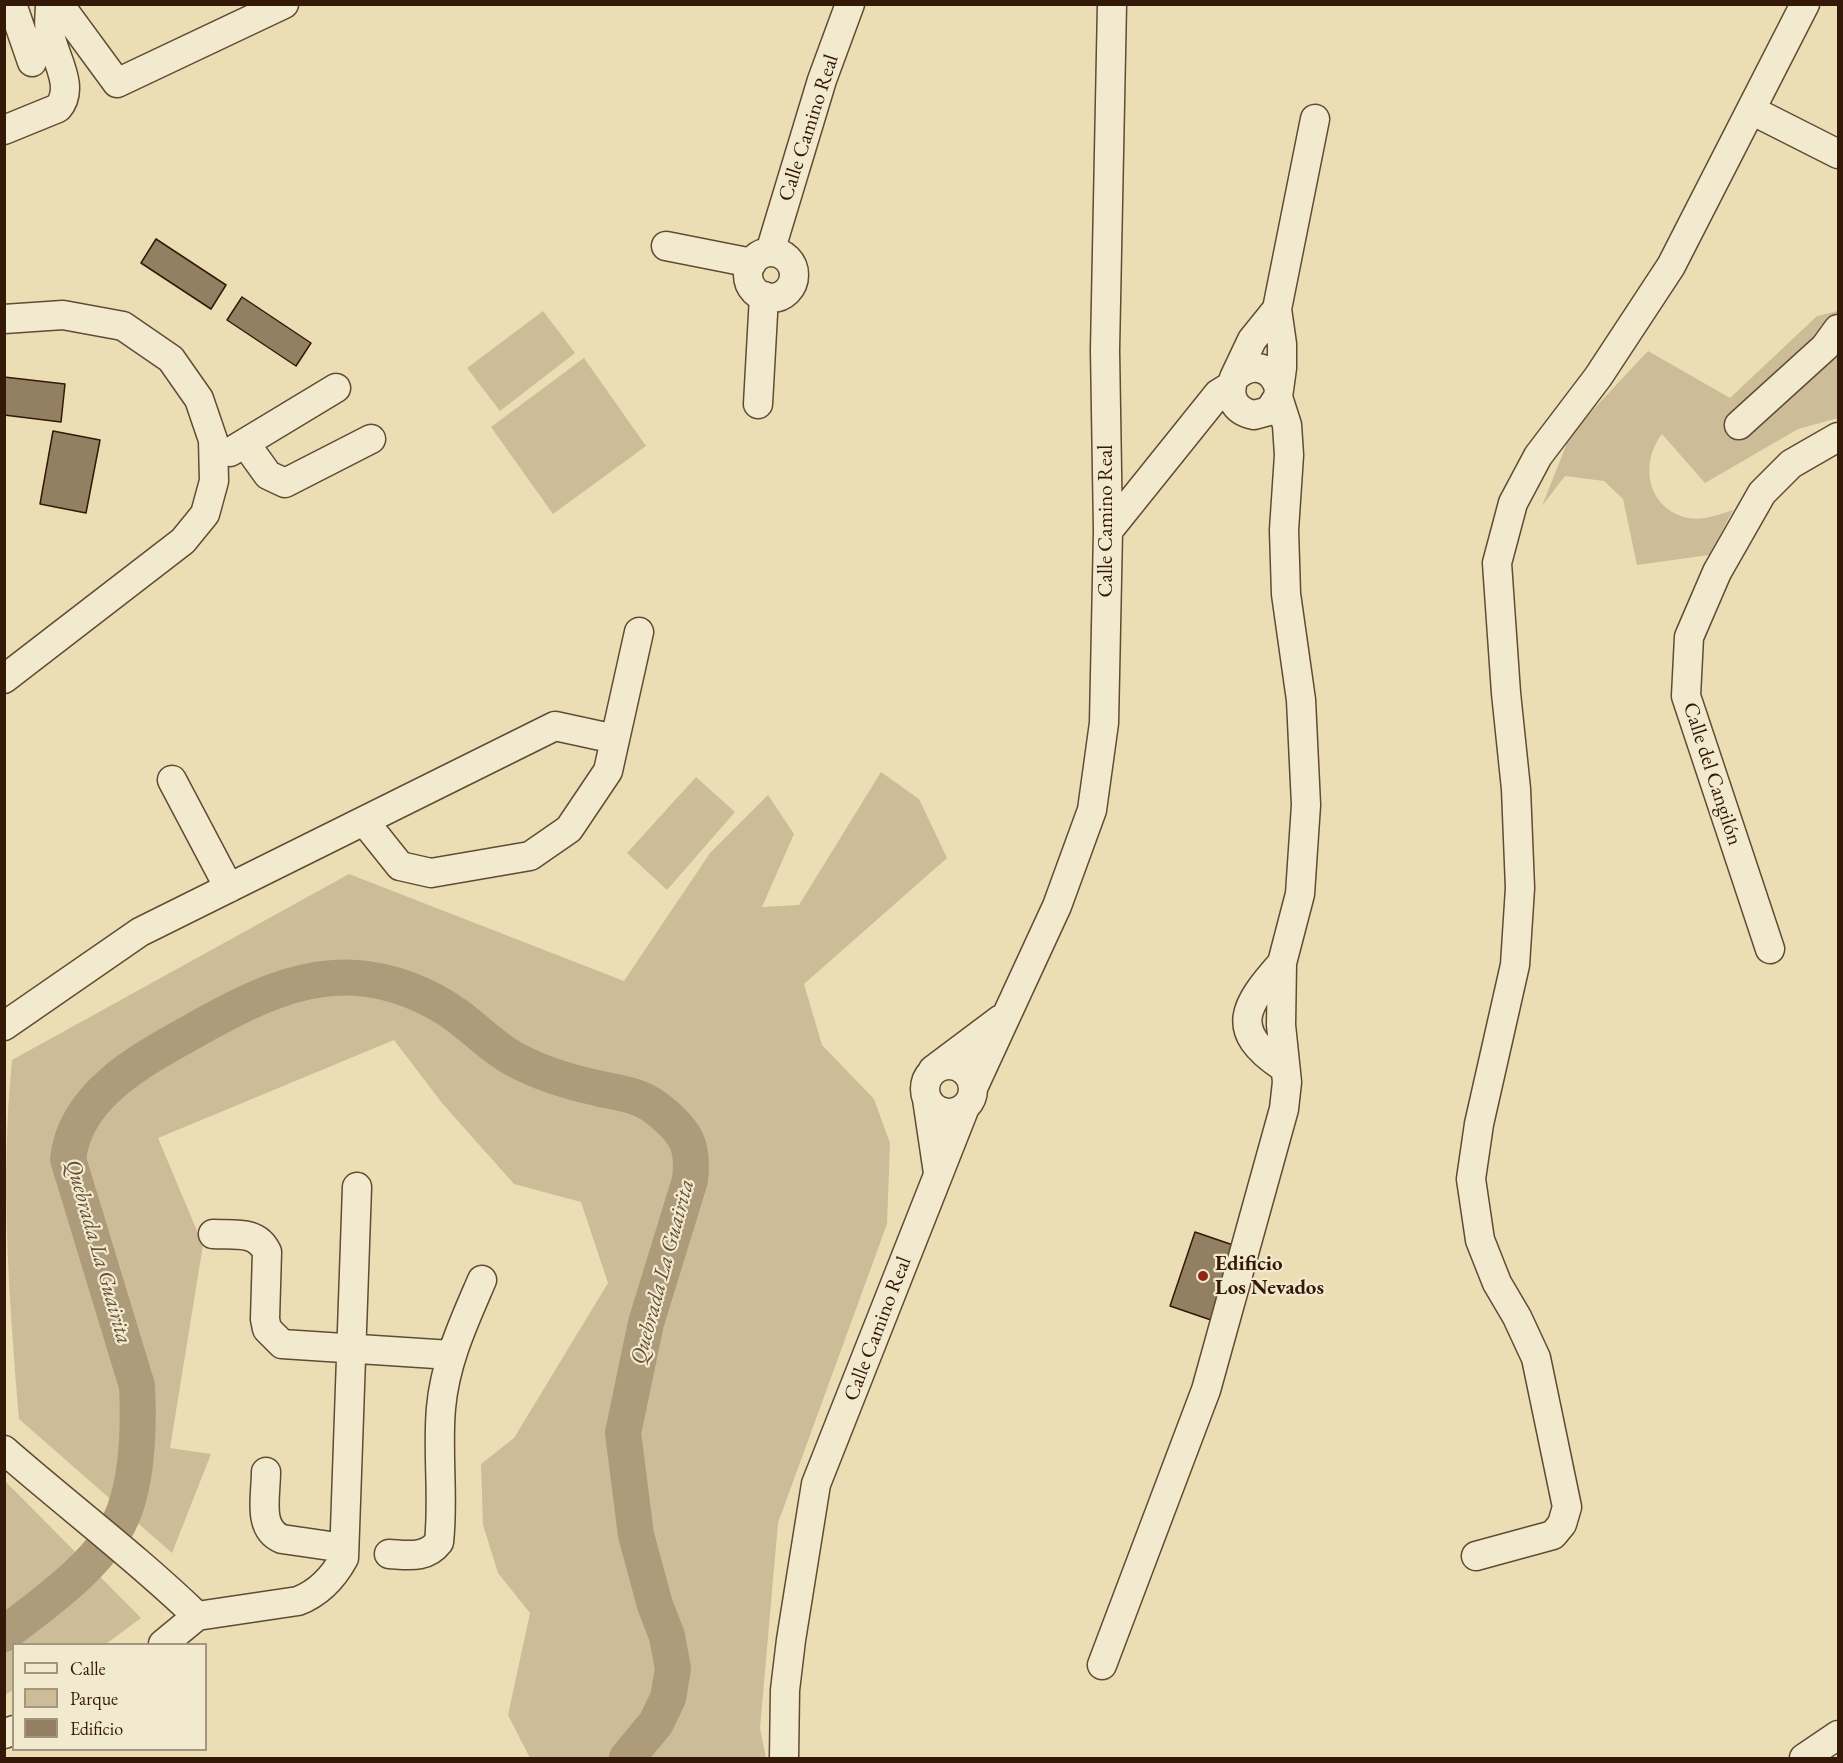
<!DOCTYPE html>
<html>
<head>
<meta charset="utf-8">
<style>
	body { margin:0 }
	#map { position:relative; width:1843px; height:1763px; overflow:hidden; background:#ebdeb5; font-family:"EB Garamond",serif }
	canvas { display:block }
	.frame { position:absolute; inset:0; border:6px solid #341808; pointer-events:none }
	.legend { position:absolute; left:12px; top:1643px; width:195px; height:108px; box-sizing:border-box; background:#f2eacf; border:2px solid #a6967f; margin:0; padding:8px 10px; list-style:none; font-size:18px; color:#341808 }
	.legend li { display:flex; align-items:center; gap:12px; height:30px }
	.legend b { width:30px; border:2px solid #a6967f }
</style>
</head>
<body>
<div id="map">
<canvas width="1843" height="1763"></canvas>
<div class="frame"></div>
<ul class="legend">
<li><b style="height:8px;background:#f2eacf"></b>Calle</li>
<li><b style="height:16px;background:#ccbc98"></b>Parque</li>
<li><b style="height:16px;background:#937f62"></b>Edificio</li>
</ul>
</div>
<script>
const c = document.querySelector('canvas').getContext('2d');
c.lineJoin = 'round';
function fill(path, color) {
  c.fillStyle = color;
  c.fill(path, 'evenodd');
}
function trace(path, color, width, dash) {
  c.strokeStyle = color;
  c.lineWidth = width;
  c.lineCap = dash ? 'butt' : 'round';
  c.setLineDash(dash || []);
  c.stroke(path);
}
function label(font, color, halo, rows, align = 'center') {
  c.font = font + ' "EB Garamond",serif';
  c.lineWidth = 4.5;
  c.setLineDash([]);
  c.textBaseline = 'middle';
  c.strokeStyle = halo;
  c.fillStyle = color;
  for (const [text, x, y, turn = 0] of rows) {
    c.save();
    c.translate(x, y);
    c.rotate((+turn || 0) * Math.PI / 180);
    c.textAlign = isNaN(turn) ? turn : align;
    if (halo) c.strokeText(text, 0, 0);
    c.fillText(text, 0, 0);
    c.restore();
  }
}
fill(new Path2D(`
	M 543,311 L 575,353 L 500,411 L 467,368 Z
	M 1838,311 L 1838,418 L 1798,429 L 1705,483 L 1662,434 C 1640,462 1646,506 1684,517 C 1701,522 1717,515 1733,510 L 1709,555 L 1637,565 L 1623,499 L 1604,481 L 1565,476 L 1542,506 L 1571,433 L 1648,351 L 1730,398 L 1817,316 Z
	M 584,358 L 646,446 L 553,514 L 491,427 Z
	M 881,772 L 919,799 L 947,858 L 804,984 L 822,1045 L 874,1099 L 890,1143 L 887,1224 L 778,1523 L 760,1728 L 766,1758 L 530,1758 L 508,1715 L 530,1613 L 498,1573 L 483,1525 L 481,1464 L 514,1438 L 608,1283 L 581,1202 L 514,1184 L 442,1103 L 394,1040 L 158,1138 L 203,1245 L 170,1448 L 211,1454 L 172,1553 L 19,1419 C 9,1300 0,1178 12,1060 L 349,874 L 624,981 L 710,853 L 768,795 L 794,834 L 762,907 L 799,905 Z
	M 696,777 L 735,812 L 667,890 L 627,853 Z
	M 4,1480 L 141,1618 L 106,1644 L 14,1644 L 13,1690 L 5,1695 Z`), '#ccbc98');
trace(new Path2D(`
	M 4,1634 C 45,1603 108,1559 125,1509 C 138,1471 139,1426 137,1386 L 68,1159 C 75,1096 139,1061 188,1034 C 242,1003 303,970 367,979 C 404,984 441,1001 469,1025 C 484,1037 498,1051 516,1060 C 542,1074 569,1082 597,1088 C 621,1094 640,1094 660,1111 C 687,1133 694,1147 690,1180 L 646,1323 L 623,1433 L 636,1535 L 655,1605 L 667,1636 L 673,1669 L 668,1698 L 656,1723 L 627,1758`), '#ad9b7a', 36);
const building = new Path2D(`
	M 156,239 L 226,285 L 211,309 L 141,263 Z
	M 242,297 L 311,343 L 296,366 L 227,320 Z
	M 4,377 L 65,384 L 61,422 L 4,415 Z
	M 53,431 L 100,440 L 86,513 L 40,504 Z
	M 1195,1232 L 1236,1246 L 1211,1320 L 1170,1306 Z`);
fill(building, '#937f62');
trace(building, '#341808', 1.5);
const minor = new Path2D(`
	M 12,4 L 32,62
	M 59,4 L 117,83 L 284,4
	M 1751,110 L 1838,154
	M 4,130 L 58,108 C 76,87 54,57 50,34 C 48,25 50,14 50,4
	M 666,246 L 752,263
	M 770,252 L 822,80 L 850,4
	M748 275a23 23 0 1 1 46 0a23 23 0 1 1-46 0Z
	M 4,319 L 63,315 L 123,326 L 171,359 L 199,399 L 213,440 L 214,481 L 205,514 L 183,541 L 4,679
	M 1234,378 L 1252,340 L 1277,309
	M 1279,388 C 1272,366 1251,361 1234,378 C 1227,396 1234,411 1254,415 L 1269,411 L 1278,397 L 1282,368 L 1282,344 L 1277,309 L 1315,119
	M 758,404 L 764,296
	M 1739,425 L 1825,347 L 1838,329
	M 245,443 L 268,475 L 285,483 L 371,439
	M 230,452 L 336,388
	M 1108,531 L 1218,394 L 1231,386
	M 172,780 L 229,888
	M 364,821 L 400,866 L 431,873 L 530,856 L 569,829 L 608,771 L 639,632
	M 1770,949 L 1686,696 L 1689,637 L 1717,572 L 1762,493 L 1791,464 L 1838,437
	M 1282,963 C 1245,1005 1227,1030 1283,1067
	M 4,1026 L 140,932 L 555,726 L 615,739
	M925 1089a24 24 0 1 1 48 0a24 24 0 1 1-48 0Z
	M 933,1070 L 1001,1019
	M 973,1088 L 1057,906 L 1092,810 L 1104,723 L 1108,531 L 1105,350 L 1112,4
	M 927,1099 L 938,1173
	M 213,1234 C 234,1235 257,1230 267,1252 L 265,1319 L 267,1329 L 282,1344 L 451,1355
	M 4,1450 C 68,1506 136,1557 197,1616 L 163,1644
	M 266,1472 C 266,1496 257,1529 282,1539 L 344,1548
	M 389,1554 C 408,1555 426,1559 439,1542 C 444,1498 437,1452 441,1408 C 445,1362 464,1322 482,1280
	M 1476,1556 L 1553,1535 L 1562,1524 L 1567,1507 L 1536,1358 L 1517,1317 L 1497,1283 L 1480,1240 L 1471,1179 L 1479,1124 L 1515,965 L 1520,888 L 1516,789 L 1506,693 L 1497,563 L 1513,503 L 1538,456 L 1598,377 L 1671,266 L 1805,4
	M 197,1616 L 298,1601 C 319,1593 333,1578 344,1558 L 357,1187
	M 1102,1665 L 1206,1390 L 1284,1109 L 1287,1082 L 1281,1025 L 1282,963 L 1300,894 L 1306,805 L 1301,700 L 1286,594 L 1284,530 L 1289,455 L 1287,425 L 1278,397
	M 4,1734 L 14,1730
	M 784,1758 L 785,1690 L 791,1640 L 816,1484 L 965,1107
	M 1804,1758 L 1838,1735`);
trace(minor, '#624a33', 31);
trace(minor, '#f2eacf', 28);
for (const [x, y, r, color] of [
	[1203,1276,6,"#8f2418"]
]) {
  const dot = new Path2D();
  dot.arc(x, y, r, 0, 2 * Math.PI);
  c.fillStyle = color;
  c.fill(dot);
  trace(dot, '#f2eacf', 2);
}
label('21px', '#341808', '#f2eacf', [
	["Calle Camino Real",809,128,-72],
	["Calle Camino Real",1106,521,-90],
	["Calle del Cangilón",1712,774,72],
	["Calle Camino Real",878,1329,-69]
]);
label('bold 21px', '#341808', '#f2eacf', [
	["Edificio",1215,1264],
	["Los Nevados",1215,1288]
], 'left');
label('italic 22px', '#644c36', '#f2eacf', [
	["Quebrada La Guairita",98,1252,74],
	["Quebrada La Guairita",663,1272,-75]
]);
</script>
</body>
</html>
